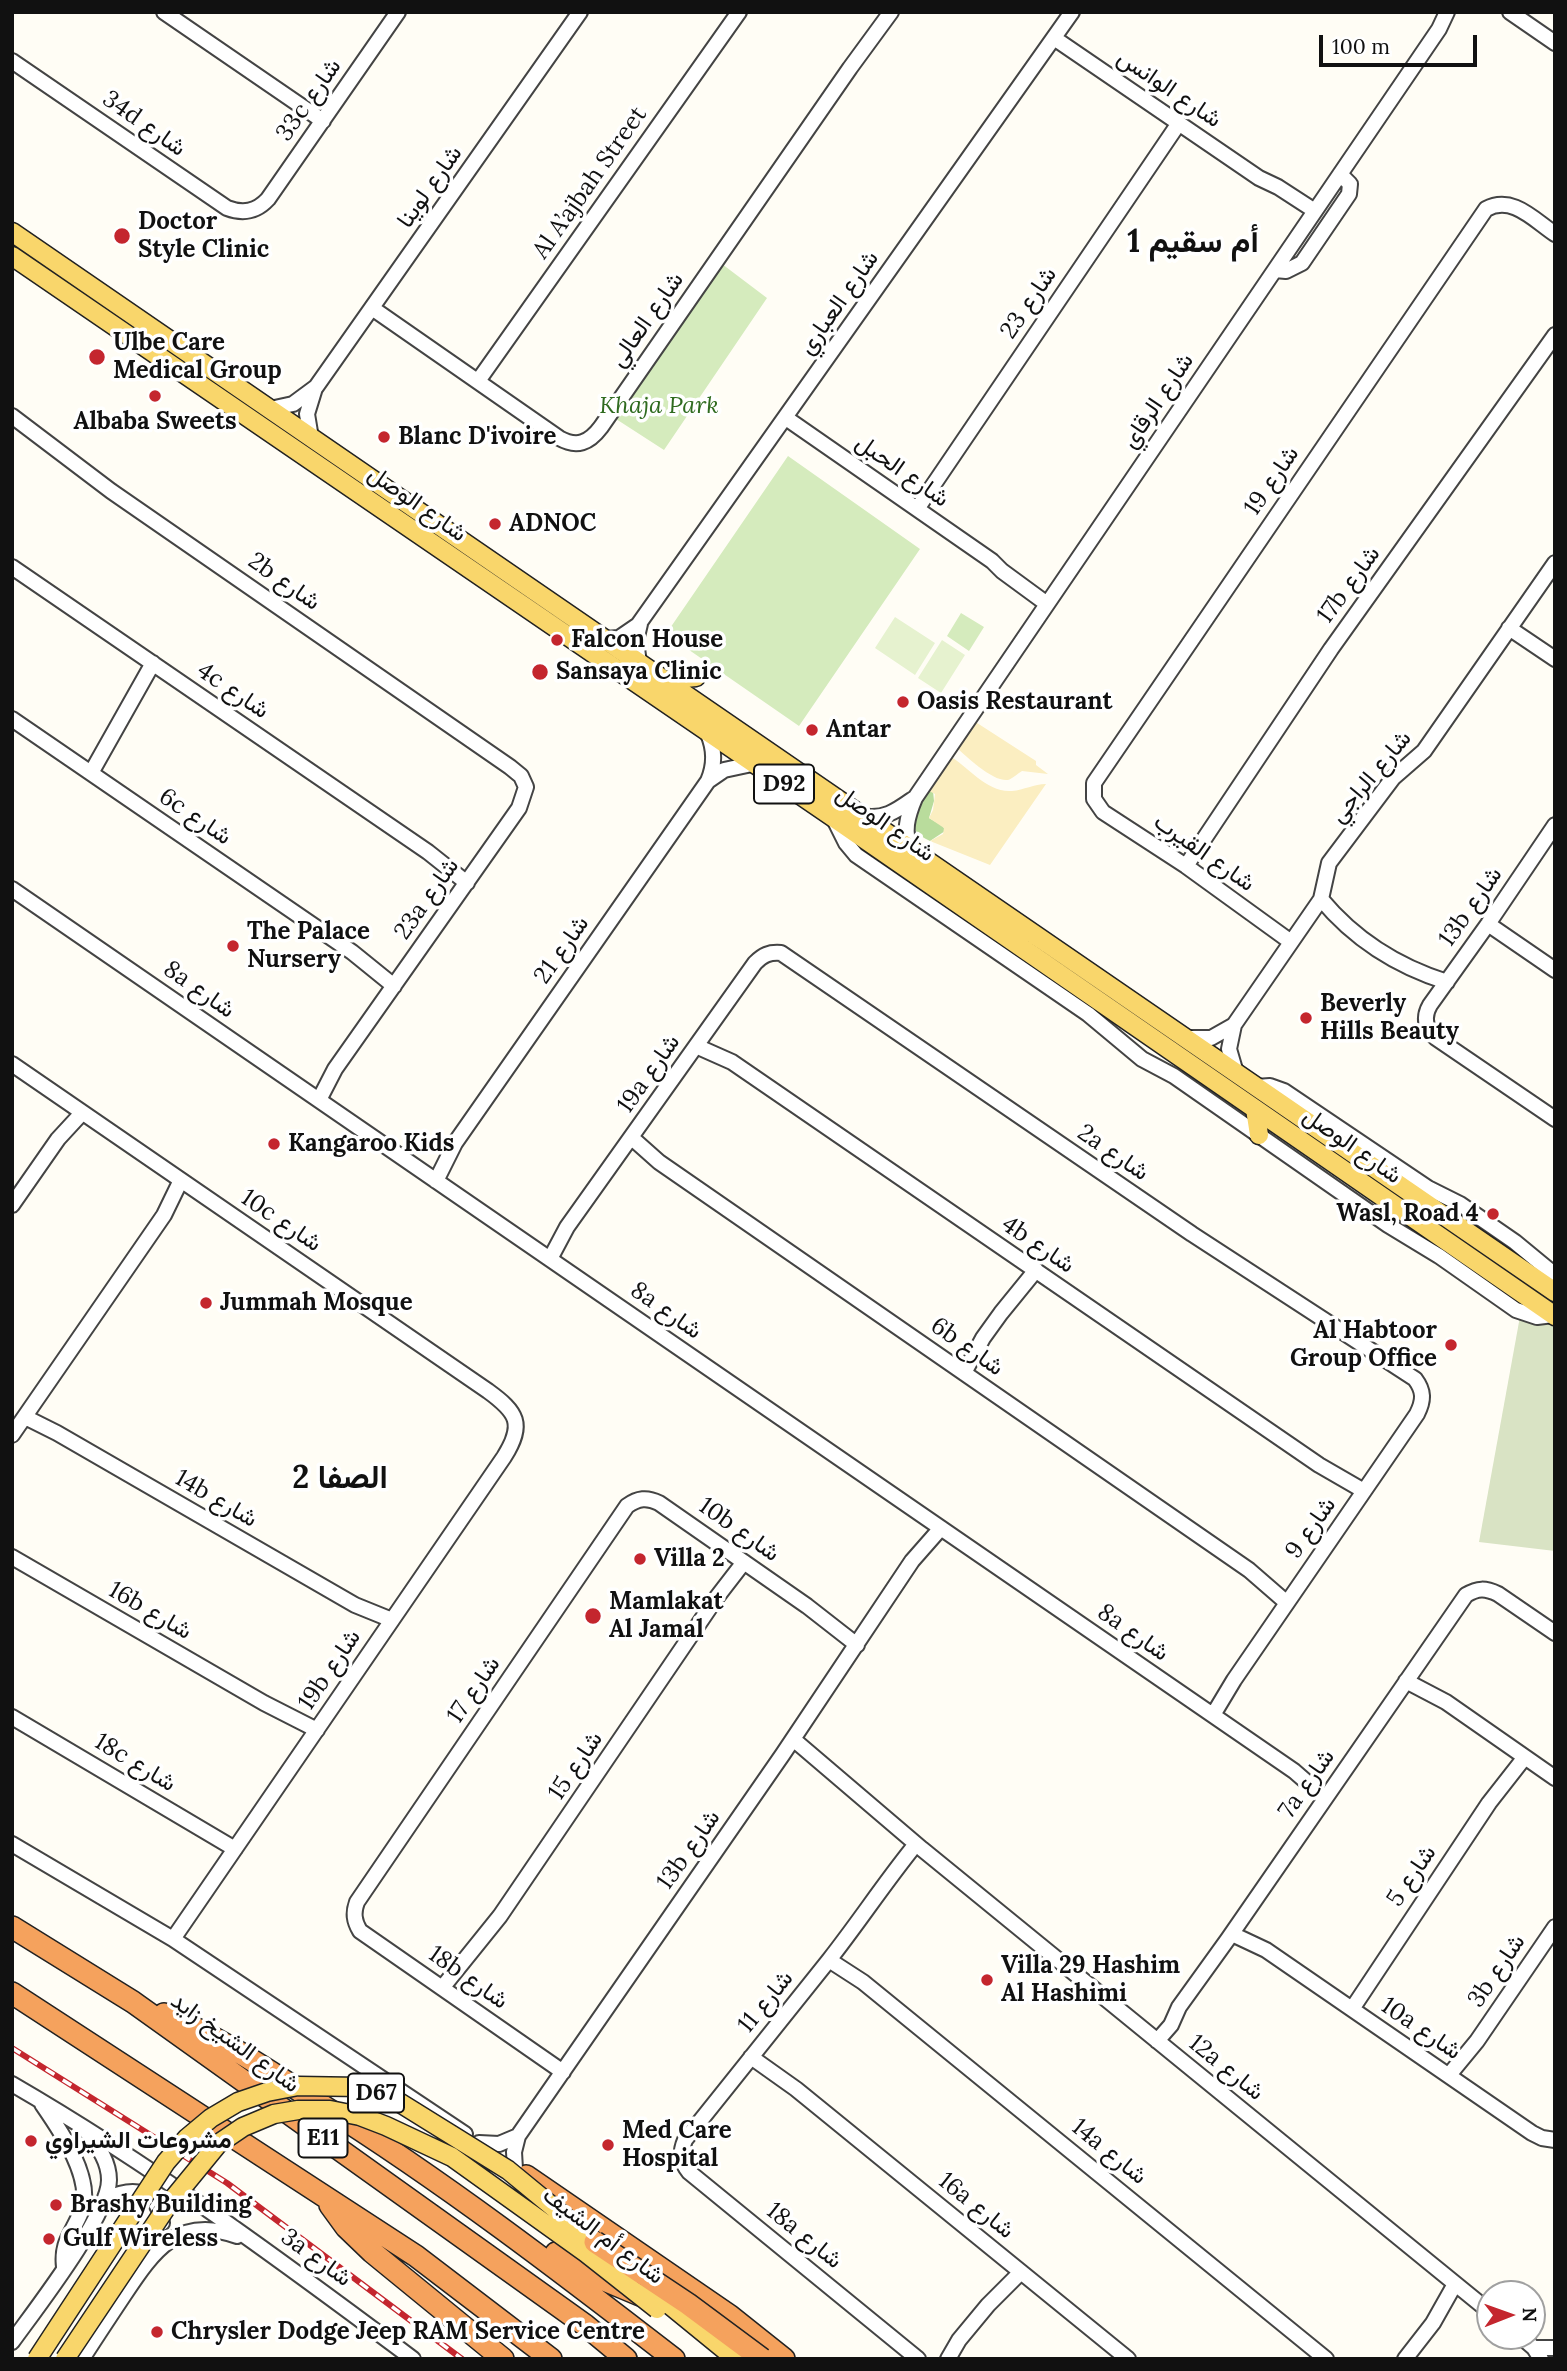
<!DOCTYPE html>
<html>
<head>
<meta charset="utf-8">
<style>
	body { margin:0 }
	#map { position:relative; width:1567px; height:2371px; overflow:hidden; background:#fffdf5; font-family:Lora,serif }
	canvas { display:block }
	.frame { position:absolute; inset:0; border:14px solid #111; pointer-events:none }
	.north { position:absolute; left:1476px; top:2280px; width:70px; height:70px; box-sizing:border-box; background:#fff; border:2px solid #a0a0a0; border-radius:50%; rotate:89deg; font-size:19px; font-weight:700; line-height:28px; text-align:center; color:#111 }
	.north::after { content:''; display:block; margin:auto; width:24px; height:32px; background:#c4262e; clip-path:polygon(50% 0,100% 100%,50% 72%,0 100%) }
	.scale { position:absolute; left:1319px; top:35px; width:158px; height:32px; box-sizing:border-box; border:4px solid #111; border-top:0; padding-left:9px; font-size:21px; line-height:24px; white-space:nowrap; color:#111; -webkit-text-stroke:5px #fff; paint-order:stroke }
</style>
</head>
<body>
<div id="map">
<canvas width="1567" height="2371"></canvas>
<div class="frame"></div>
<div class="north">N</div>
<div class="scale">100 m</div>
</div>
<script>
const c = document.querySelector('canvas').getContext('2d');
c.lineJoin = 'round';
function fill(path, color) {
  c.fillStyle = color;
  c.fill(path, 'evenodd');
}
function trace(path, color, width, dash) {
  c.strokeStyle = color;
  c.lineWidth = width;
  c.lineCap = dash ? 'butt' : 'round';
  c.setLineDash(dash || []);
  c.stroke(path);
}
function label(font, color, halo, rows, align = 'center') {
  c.font = font + ' Lora,Vazirmatn,serif';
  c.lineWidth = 7;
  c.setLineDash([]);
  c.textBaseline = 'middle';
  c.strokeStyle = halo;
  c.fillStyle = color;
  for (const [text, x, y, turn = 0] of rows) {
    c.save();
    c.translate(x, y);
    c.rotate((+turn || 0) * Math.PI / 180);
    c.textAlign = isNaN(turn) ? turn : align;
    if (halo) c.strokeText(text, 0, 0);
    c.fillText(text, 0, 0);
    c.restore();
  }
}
fill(new Path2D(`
	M 722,264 L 767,298 L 664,450 L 616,419 Z
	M 788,456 L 920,549 L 799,726 L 666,634 Z
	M 961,613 L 984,627 L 969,651 L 947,636 Z`), '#d5ebbd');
fill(new Path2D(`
	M 933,791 L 934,801 L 929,818 L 943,826 L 945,831 L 930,841 C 904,830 912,812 922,792 Z`), '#b9dc9c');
fill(new Path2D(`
	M 974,721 L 1036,761 L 1036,765 L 1048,774 L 1022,771 C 1017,774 1012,779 1008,780 C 993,782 967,757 956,747 Z
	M 948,755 C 969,767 987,793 1012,791 C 1024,790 1034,784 1046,784 L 990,865 L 930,841 L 943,834 L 944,828 L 929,818 L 933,810 L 935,794 L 929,791 L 922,792 Z`), '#fbeec1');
fill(new Path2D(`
	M 1521,1311 L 1555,1325 L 1555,1551 L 1479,1542 Z`), '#d9e3c4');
fill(new Path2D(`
	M 895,617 L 935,643 L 915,675 L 875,648 Z
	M 942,640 L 965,655 L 941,693 L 918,678 Z`), '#e6f2cf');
const minor = new Path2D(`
	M 164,12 L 323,121
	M 1510,12 L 1555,43
	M 1054,38 L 1259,178 L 1278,187 L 1315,211
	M 12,61 L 227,208 C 243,214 256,212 268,199 L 398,12
	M 1275,270 L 1286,271 L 1302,263 L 1349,194 L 1350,184 L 1340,174
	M 372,308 L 559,438 C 577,448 589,443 601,427 L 850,68 L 891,12
	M 478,381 L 739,12
	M 270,409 L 293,404 L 316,387 L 580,12
	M 12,416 L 111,491 L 510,767 L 521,776 L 526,787 L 519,808 L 335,1069 L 319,1100
	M 786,418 L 992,561 L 1002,571 L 1047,604
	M 311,438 L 307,414 L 315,388
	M 917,509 L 1179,123
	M 12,567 L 428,852 L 467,883
	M 1509,628 L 1555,659
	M 604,639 L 619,638 L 638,625 L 1072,12
	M 639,663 L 636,641 L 640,624
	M 12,719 L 352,952 L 394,986
	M 91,773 L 153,663
	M 708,781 L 724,770 L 752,764
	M 862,816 C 884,820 896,811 913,799
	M 834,819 L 846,843 L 856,855 L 1088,1014 L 1142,1059 L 1174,1076 L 1388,1225 L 1439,1256 L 1516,1310 L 1537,1317 L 1553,1315
	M 1555,825 L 1488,924 L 1430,1005 C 1423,1017 1425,1029 1436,1038 L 1555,1119
	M 911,851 C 903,832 907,817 915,798 L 1439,29 L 1447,12
	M 1186,866 L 1331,649 L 1555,335
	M 12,889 L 1294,1771 L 1325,1798
	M 1321,899 C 1355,940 1396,966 1447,982
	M 1488,924 L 1555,970
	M 1291,942 L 1186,866 L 1103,812 L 1094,799 L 1094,783 L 1486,209 C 1512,195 1533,219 1555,234
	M 1234,1025 L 1229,1049 L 1236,1073
	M 1185,1038 L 1211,1038 L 1234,1025 L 1321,899 L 1329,863 L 1393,778 L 1424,751 L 1555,563
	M 696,1046 L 732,1062 L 1319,1465 L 1364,1491
	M 12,1064 L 488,1391 C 517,1412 525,1424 504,1457 L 173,1939
	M 1256,1087 L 1270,1086 L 1284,1091 L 1428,1188 L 1460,1204 L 1515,1242 L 1555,1275
	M 632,1138 L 659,1162 L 1249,1570 L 1287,1603
	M 436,1181 L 455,1143 L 708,781 C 715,765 715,750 708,734
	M 12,1205 L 58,1139 L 82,1113
	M 550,1259 L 567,1227 L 755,963 C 763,955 769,952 781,953 L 1192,1234 L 1415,1379 C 1424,1391 1424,1400 1417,1414 L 1234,1680 L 1213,1715
	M 964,1373 L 983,1338 L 1001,1313 L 1036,1270
	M 25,1417 L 57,1433 L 355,1605 L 392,1620
	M 12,1435 L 164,1215 L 181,1180
	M 12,1557 L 264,1703 L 317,1730
	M 1406,1681 L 1446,1702 L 1555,1778
	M 12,1717 L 235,1849
	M 793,1739 L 922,1849 L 1490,2312
	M 12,1844 L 173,1939 L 465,2134
	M 916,1844 C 885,1882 859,1922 829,1960 C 781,2020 733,2080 685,2140 C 680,2152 680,2161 689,2172 L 918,2359
	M 1232,1934 L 1266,1950 L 1532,2133 L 1542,2138 L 1555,2140
	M 829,1960 L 863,1982 L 1326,2359
	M 442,1988 L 500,1916 L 717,1597 L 744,1562
	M 1352,2009 L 1489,1803 L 1525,1757
	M 1157,2041 L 1171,2025 L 1179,2007 L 1228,1939 L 1466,1595 C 1478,1588 1485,1588 1498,1594 L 1555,1633
	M 751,2057 L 796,2089 L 1128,2359
	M 563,2072 L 360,1931 C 354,1921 353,1913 357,1902 L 627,1506 C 638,1498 647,1497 659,1503 L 807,1606 L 857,1645
	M 1449,2075 L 1477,2041 L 1555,1927
	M 12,2084 C 152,2165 283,2262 413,2359
	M 42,2104 C 60,2130 95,2180 81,2212 C 72,2234 61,2242 64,2267
	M 479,2143 L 499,2144 L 518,2136
	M 515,2169 L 514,2152 L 518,2136 L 783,1754 L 912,1561 L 941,1528
	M 106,2199 C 132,2187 158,2188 162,2223
	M 1520,2336 L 1534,2348 L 1541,2359
	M 12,2342 C 35,2310 109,2215 109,2180 C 109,2161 98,2147 87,2132
	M 1534,2348 L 1555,2348
	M 82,2359 C 96,2337 110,2316 124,2295 C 154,2250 178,2215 237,2236
	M 948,2359 L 959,2340 L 988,2305 L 1021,2272
	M 1405,2359 L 1433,2323 L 1455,2284`);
const major = new Path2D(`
	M 12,232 L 1555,1292
	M 12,256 L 834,818 L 1555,1316
	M 664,680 L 696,677
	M 1255,1109 L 1259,1135`);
const highway = new Path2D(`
	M 12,1927 L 133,2002 L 585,2325 L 626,2359
	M 12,1993 L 416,2256 L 551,2359
	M 164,2014 C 220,2037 269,2071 320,2104 C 444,2182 559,2270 674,2359
	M 526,2176 L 730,2316 L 784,2359
	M 330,2205 L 346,2227 L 372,2252 L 503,2359
	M 556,2253 L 590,2274 L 640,2295`);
trace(minor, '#444', 18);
trace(major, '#222', 21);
trace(highway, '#222', 24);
trace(minor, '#fff', 14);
trace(major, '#f9d66b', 18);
trace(highway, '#f5a25d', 21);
const rail = new Path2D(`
	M 12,2048 L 227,2183 L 462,2359`);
trace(rail, '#c4262e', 6);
trace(rail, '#fff', 3.5, [10]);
const majorBridge = new Path2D(`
	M 649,2288 L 736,2359
	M 37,2359 L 166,2162 L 187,2138 L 211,2118 L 238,2102 L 267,2092 L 298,2086 L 361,2087 L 397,2101 L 508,2170 L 604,2249
	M 65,2359 L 168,2205 L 218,2144 L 243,2127 L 274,2114 L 298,2110 L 330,2110 L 360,2116 L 386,2126 L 452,2157 L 586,2253 L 657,2309`);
const highwayBridge = new Path2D(`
	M 595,2242 L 688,2304 L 762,2359`);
trace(majorBridge, '#222', 21, []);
trace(highwayBridge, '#222', 24, []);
trace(majorBridge, '#f9d66b', 18);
trace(highwayBridge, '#f5a25d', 21);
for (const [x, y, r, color] of [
	[122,236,9,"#c4262e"],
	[97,357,9,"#c4262e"],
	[155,396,7,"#c4262e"],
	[384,437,7,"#c4262e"],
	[495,524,7,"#c4262e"],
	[557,640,7,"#c4262e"],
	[540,672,9,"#c4262e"],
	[903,702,7,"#c4262e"],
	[812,730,7,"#c4262e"],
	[233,946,7,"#c4262e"],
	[1306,1018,7,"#c4262e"],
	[274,1144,7,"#c4262e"],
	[1493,1214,7,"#c4262e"],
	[206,1303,7,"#c4262e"],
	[1451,1345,7,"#c4262e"],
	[640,1559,7,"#c4262e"],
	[593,1616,9,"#c4262e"],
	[987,1980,7,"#c4262e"],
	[31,2141,7,"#c4262e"],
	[608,2145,7,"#c4262e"],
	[56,2205,7,"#c4262e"],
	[49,2239,7,"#c4262e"],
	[157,2332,7,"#c4262e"]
]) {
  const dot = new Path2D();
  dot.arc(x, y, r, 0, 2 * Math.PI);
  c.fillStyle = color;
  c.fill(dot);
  trace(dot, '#fff', 2.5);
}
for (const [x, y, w] of [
	[784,784,60],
	[376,2093,56],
	[323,2138,49]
]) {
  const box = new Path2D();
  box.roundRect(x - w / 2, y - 19.5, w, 39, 5);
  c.fillStyle = '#fff';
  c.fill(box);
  trace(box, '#111', 2);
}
label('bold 23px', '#111', null, [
	["D92",784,784],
	["D67",376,2093],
	["E11",323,2138]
]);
label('24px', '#111', '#fff', [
	["شارع الوانس",1169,89,34],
	["33c شارع",309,100,-55],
	["34d شارع",144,124,35],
	["Al A’ajbah Street",590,183,-55],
	["شارع لوينا",430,187,-55],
	["شارع العباري",839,303,-55],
	["شارع 23",1029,303,-56],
	["شارع العالي",647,320,-55],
	["شارع الرقاي",1158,401,-56],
	["شارع الحبل",902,471,35],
	["شارع 19",1272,481,-56],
	["شارع الوصل",417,504,35],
	["2b شارع",284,582,35],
	["17b شارع",1349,585,-54],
	["4c شارع",233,691,34],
	["شارع الراجي",1371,777,-50],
	["6c شارع",195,817,34],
	["شارع الوصل",885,824,35],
	["شارع القيرب",1204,853,35],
	["23a شارع",427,899,-55],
	["13b شارع",1471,907,-55],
	["شارع 21",562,950,-55],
	["8a شارع",199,990,35],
	["19a شارع",649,1074,-55],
	["شارع الوصل",1352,1146,35],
	["2a شارع",1113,1153,34],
	["10c شارع",281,1221,34],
	["4b شارع",1038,1245,34],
	["8a شارع",666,1311,35],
	["6b شارع",967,1347,35],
	["14b شارع",216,1499,30],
	["شارع 9",1311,1528,-55],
	["10b شارع",739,1530,35],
	["16b شارع",150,1611,30],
	["8a شارع",1133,1633,35],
	["19b شارع",330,1670,-56],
	["شارع 17",474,1690,-56],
	["18c شارع",135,1763,31],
	["شارع 15",576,1766,-56],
	["7a شارع",1307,1784,-55],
	["13b شارع",689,1850,-55],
	["شارع 5",1412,1876,-56],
	["3b شارع",1497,1971,-56],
	["18b شارع",468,1978,35],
	["شارع 11",766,2002,-51],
	["10a شارع",1421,2029,34],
	["شارع الشيخ زايد",235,2043,36],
	["12a شارع",1226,2068,39],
	["14a شارع",1109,2152,39],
	["16a شارع",976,2206,39],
	["شارع أم الشيف",603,2236,37],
	["18a شارع",804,2236,39],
	["3a شارع",316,2258,36]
]);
label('bold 24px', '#111', '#fff', [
	["Doctor",138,222],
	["Style Clinic",138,250],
	["Ulbe Care",113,343],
	["Medical Group",113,371],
	["Albaba Sweets",155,422,"center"],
	["Blanc D'ivoire",398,437],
	["ADNOC",509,524],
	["Falcon House",571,640],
	["Sansaya Clinic",556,672],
	["Oasis Restaurant",917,702],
	["Antar",826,730],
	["The Palace",247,932],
	["Nursery",247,960],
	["Beverly",1320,1004],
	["Hills Beauty",1320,1032],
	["Kangaroo Kids",288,1144],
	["Wasl, Road 4",1479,1214,"right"],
	["Jummah Mosque",220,1303],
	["Al Habtoor",1437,1331,"right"],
	["Group Office",1437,1359,"right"],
	["Villa 2",654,1559],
	["Mamlakat",609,1602],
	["Al Jamal",609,1630],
	["Villa 29 Hashim",1001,1966],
	["Al Hashimi",1001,1994],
	["Med Care",622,2131],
	["Hospital",622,2159],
	["مشروعات الشيراوي",45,2141],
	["Brashy Building",70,2205],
	["Gulf Wireless",63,2239],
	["Chrysler Dodge Jeep RAM Service Centre",171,2332]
], 'left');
label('italic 24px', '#2f6b1f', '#fff', [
	["Khaja Park",659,406]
]);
label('bold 32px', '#111', '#fff', [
	["أم سقيم 1",1193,243],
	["الصفا 2",340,1479]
]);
</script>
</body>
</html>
